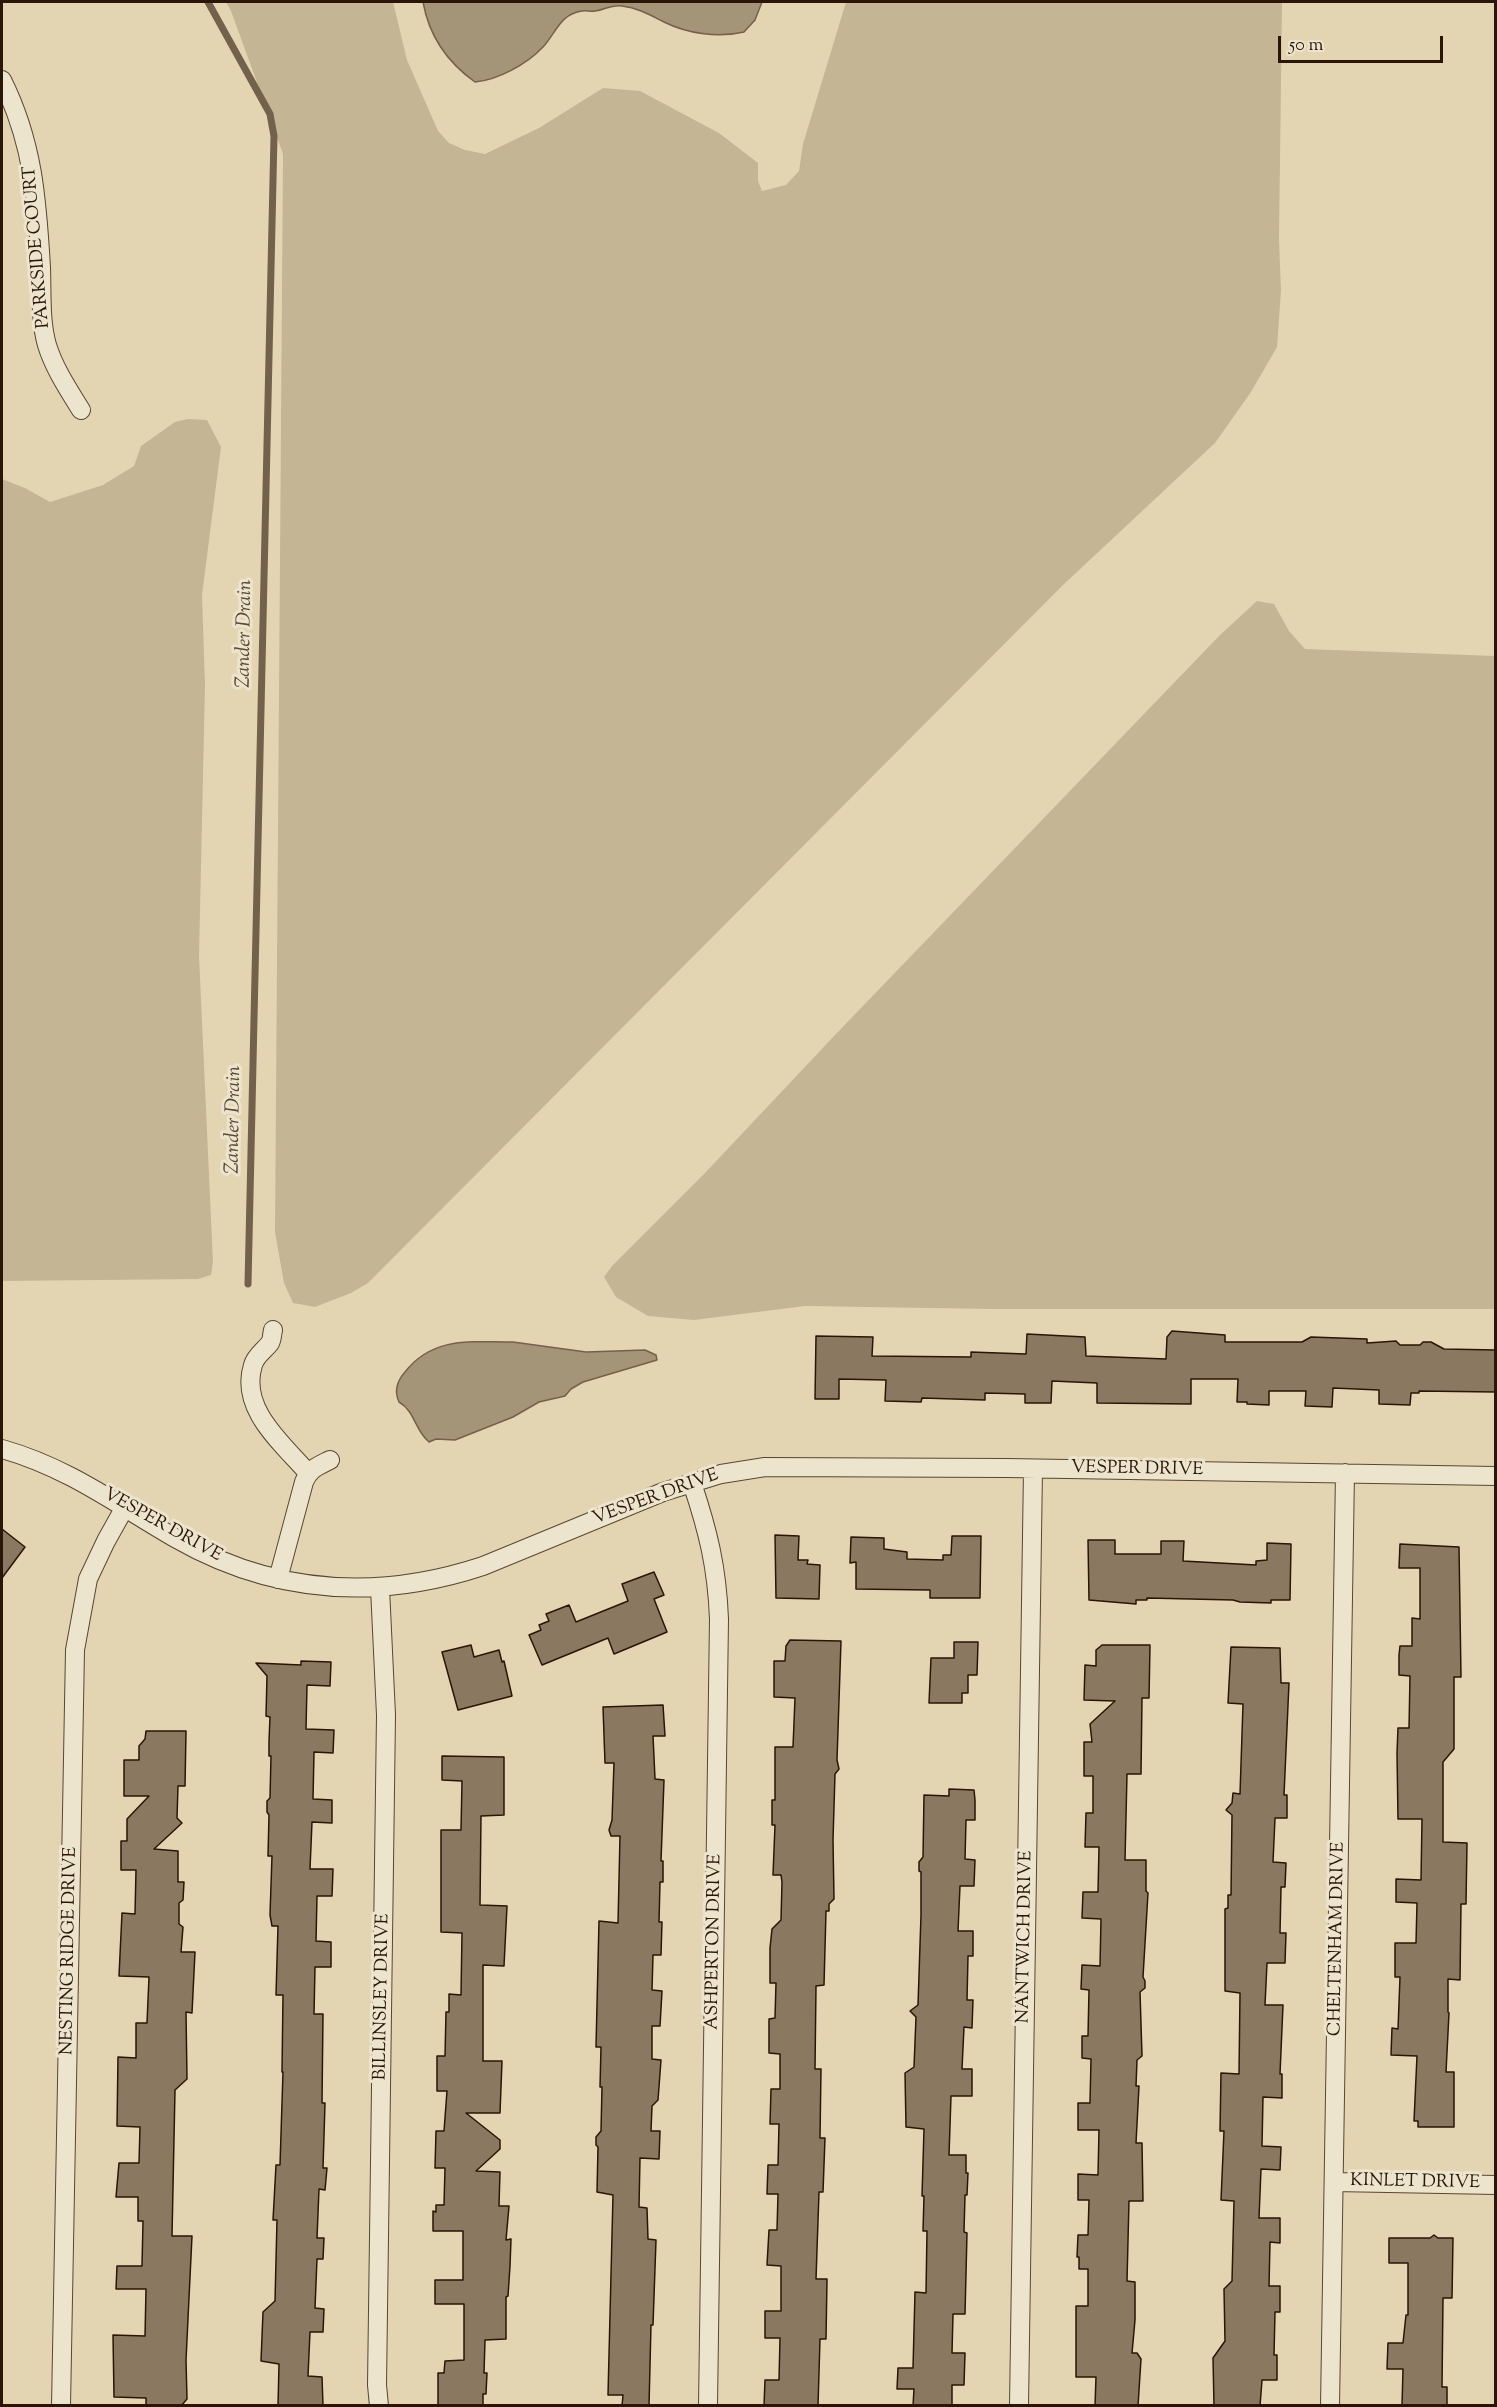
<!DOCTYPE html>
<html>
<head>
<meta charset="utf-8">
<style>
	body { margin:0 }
	#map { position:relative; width:1497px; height:2407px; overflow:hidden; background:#e4d5b2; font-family:"Sorts Mill Goudy",serif }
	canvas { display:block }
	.frame { position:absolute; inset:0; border:3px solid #291607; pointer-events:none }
	.scale { position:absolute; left:1278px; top:36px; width:165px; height:27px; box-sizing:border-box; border:3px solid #291607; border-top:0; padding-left:8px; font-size:18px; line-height:21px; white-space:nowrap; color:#291607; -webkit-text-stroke:4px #ede4cd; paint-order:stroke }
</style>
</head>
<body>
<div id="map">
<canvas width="1497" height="2407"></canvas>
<div class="frame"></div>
<div class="scale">50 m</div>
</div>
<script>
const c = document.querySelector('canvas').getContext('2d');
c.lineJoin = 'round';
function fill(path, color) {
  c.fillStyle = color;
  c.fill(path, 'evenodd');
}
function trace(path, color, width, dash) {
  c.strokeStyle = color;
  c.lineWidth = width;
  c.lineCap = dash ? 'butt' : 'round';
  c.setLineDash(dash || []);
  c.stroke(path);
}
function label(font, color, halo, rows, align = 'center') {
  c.font = font + ' "Sorts Mill Goudy",serif';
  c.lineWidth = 6;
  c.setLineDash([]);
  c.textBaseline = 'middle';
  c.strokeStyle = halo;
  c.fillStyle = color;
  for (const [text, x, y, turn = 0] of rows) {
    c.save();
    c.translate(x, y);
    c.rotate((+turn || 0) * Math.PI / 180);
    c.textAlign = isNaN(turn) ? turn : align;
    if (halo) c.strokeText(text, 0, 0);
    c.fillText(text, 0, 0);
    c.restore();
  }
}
fill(new Path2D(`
	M 226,2 L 393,2 L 407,60 L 438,131 L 449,143 L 465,150 L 485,154 L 539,128 L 603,88 L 640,91 L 719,133 L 758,163 L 758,181 L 762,191 L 786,185 L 799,171 L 803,144 L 846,2 L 1282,2 L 1279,239 L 1281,291 L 1277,347 L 1251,392 L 1215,443 L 1063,585 L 368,1283 L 351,1293 L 315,1307 L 293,1303 L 284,1283 L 275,1232 L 283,154 L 231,11 Z
	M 188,419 L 207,420 L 221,447 L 202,595 L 205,685 L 199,956 L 213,1262 L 211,1275 L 198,1279 L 2,1281 L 2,479 L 25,488 L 50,502 L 103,485 L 134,466 L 141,446 L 175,422 Z
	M 1257,601 L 1274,604 L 1289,631 L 1305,649 L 1495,656 L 1495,1309 L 994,1309 L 805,1306 L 694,1320 L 648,1316 L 616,1297 L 604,1277 L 612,1266 L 705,1173 L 835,1035 L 1220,635 Z`), '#c4b595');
const water = new Path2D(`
	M 423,2 L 762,2 L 755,20 L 744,32 C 719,38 688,34 664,22 C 650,15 638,8 622,6 C 611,4 605,10 595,11 C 591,12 586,10 582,11 C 560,14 556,33 543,47 C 527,64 498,80 475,82 C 447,62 429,36 423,2 Z
	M 513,1342 L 586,1352 L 645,1350 L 656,1355 L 657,1360 L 583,1382 L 571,1389 L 565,1396 L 539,1402 L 513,1417 L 455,1440 L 436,1439 L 429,1442 C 415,1431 415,1411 399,1402 C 394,1391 397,1381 405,1372 C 433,1336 471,1342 513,1342 Z`);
fill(water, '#a49478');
trace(water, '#73624b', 1.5);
trace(new Path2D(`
	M 208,2 L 270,114 L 274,136 L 248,1284`), '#73624b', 7);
const building = new Path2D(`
	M 1172,1331 L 1225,1335 L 1225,1342 L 1302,1342 L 1311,1337 L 1367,1339 L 1367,1343 L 1396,1341 L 1400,1345 L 1420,1345 L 1423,1342 L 1431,1342 L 1444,1349 L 1496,1350 L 1496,1392 L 1419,1391 L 1419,1393 L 1411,1393 L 1410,1405 L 1379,1404 L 1379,1390 L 1333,1388 L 1332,1407 L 1305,1406 L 1306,1391 L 1269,1391 L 1269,1405 L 1247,1404 L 1247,1402 L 1237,1402 L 1238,1379 L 1191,1379 L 1191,1404 L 1097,1403 L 1097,1383 L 1052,1381 L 1051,1403 L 1025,1403 L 1025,1394 L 985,1393 L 985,1400 L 922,1398 L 921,1402 L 885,1401 L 886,1380 L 839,1379 L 839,1399 L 815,1399 L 816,1336 L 873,1337 L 872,1356 L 971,1357 L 971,1352 L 1026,1354 L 1027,1334 L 1085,1337 L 1086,1356 L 1166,1359 L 1167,1337 Z
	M 2,1529 L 25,1547 L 2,1578 Z
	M 775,1535 L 799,1536 L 798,1560 L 808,1560 L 807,1564 L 820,1565 L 819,1599 L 776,1598 Z
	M 952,1536 L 981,1536 L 980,1598 L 930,1598 L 930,1590 L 856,1589 L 856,1562 L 850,1563 L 851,1537 L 884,1538 L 884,1549 L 907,1552 L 907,1559 L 943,1560 L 943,1555 L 951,1555 Z
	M 1088,1540 L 1115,1540 L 1115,1554 L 1161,1554 L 1161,1541 L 1184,1541 L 1183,1561 L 1256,1565 L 1256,1561 L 1267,1560 L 1267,1543 L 1291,1544 L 1290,1600 L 1271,1600 L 1271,1603 L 1240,1602 L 1233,1600 L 1147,1598 L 1147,1600 L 1136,1600 L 1136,1604 L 1089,1600 Z
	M 1400,1544 L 1459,1547 L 1461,1677 L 1454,1677 L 1454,1749 L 1443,1762 L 1443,1842 L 1467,1843 L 1466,1904 L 1461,1904 L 1460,1980 L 1448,1979 L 1448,2012 L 1449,2013 L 1446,2072 L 1454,2072 L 1454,2127 L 1418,2127 L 1418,2121 L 1414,2121 L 1417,2056 L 1391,2055 L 1392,2028 L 1398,2029 L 1400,1977 L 1395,1977 L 1395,1943 L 1416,1943 L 1417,1903 L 1396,1902 L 1396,1879 L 1421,1880 L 1422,1819 L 1398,1819 L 1397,1753 L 1398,1728 L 1409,1728 L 1410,1676 L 1399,1675 L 1399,1655 L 1400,1646 L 1412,1646 L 1412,1618 L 1420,1619 L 1420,1568 L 1399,1568 Z
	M 654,1572 L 664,1595 L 654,1599 L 667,1632 L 614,1654 L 608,1638 L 542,1665 L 529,1635 L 541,1630 L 539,1625 L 549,1621 L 546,1614 L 569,1605 L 576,1622 L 628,1601 L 622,1584 Z
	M 790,1640 L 841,1641 L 837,1760 L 839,1769 L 835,1774 L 833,1840 L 834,1899 L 829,1904 L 829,1911 L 826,1911 L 824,1985 L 816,1986 L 815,2069 L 821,2069 L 820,2138 L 825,2138 L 823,2192 L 819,2192 L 816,2279 L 827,2279 L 826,2339 L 820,2339 L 818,2406 L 764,2406 L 765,2380 L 779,2380 L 780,2338 L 765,2338 L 765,2311 L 781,2311 L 781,2266 L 767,2265 L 769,2230 L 777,2230 L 778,2194 L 767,2194 L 768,2165 L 778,2165 L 779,2124 L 770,2124 L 771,2089 L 780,2089 L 780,2054 L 769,2053 L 769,2019 L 775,2018 L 776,1983 L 770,1983 L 770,1948 L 772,1929 L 781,1920 L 782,1882 L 781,1875 L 773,1875 L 775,1825 L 772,1825 L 772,1800 L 775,1800 L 775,1747 L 793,1747 L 795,1698 L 774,1697 L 774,1661 L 785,1661 L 786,1646 Z
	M 954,1642 L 978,1642 L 977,1675 L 968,1675 L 968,1693 L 962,1693 L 962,1703 L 929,1703 L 931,1658 L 954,1658 Z
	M 471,1645 L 474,1657 L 499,1650 L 502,1662 L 504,1661 L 512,1696 L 458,1710 L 442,1652 Z
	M 1102,1645 L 1150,1645 L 1149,1698 L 1142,1698 L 1141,1774 L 1127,1774 L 1125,1860 L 1146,1860 L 1146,1891 L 1148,1893 L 1143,1977 L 1145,1981 L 1145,1988 L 1140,1992 L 1142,2056 L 1137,2060 L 1136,2086 L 1139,2086 L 1136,2143 L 1142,2143 L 1143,2201 L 1129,2201 L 1127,2281 L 1135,2282 L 1135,2320 L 1132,2353 L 1137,2353 L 1141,2359 L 1138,2406 L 1095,2406 L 1096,2377 L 1076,2377 L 1076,2306 L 1088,2306 L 1088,2269 L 1079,2269 L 1079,2257 L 1077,2257 L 1078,2235 L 1088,2235 L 1089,2200 L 1078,2200 L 1078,2174 L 1098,2175 L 1099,2130 L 1078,2130 L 1078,2103 L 1090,2103 L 1091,2059 L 1082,2058 L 1082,2036 L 1088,2036 L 1089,1990 L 1081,1989 L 1082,1965 L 1100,1966 L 1101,1919 L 1082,1918 L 1083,1892 L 1098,1892 L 1099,1847 L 1085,1847 L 1086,1813 L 1093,1813 L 1093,1776 L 1084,1776 L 1084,1742 L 1092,1742 L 1090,1724 L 1115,1701 L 1084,1700 L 1085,1665 L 1096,1666 L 1096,1650 Z
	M 1231,1647 L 1280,1648 L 1281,1683 L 1289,1683 L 1284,1795 L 1287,1795 L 1287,1818 L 1275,1818 L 1273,1862 L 1286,1863 L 1285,1887 L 1281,1887 L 1280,1933 L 1286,1933 L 1285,1963 L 1267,1963 L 1265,2005 L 1283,2005 L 1280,2074 L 1282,2074 L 1282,2098 L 1263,2097 L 1262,2146 L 1281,2147 L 1280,2170 L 1261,2169 L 1259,2218 L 1280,2218 L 1280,2243 L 1270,2242 L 1269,2286 L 1280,2286 L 1280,2312 L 1275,2312 L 1274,2355 L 1277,2355 L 1277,2380 L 1262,2380 L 1260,2406 L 1214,2406 L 1213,2358 L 1225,2341 L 1224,2289 L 1232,2281 L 1234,2201 L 1221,2200 L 1224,2131 L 1220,2131 L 1221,2073 L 1239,2074 L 1240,1993 L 1225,1991 L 1225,1909 L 1228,1908 L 1228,1895 L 1231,1895 L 1232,1815 L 1226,1810 L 1232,1803 L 1233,1793 L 1240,1794 L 1243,1704 L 1228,1703 Z
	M 301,1661 L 331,1662 L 330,1686 L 307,1685 L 306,1729 L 334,1730 L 333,1753 L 314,1752 L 313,1799 L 332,1800 L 332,1823 L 312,1822 L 310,1869 L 333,1869 L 332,1896 L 317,1896 L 316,1941 L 331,1942 L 331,1967 L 315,1967 L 314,2014 L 323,2014 L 322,2103 L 325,2103 L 323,2168 L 327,2168 L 325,2190 L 319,2189 L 317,2238 L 324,2238 L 323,2259 L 317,2259 L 315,2308 L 324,2309 L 323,2332 L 310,2332 L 308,2376 L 322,2377 L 323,2406 L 278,2406 L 279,2364 L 261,2361 L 263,2312 L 275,2301 L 277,2220 L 273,2220 L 276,2165 L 280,2165 L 283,2072 L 282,2072 L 283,1995 L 276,1995 L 278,1926 L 272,1926 L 270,1915 L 272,1856 L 268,1856 L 269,1815 L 267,1812 L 267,1801 L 270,1798 L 271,1756 L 269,1756 L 269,1741 L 270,1717 L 266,1716 L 267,1676 L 256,1663 L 301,1665 Z
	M 663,1705 L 665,1736 L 653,1736 L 655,1779 L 664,1780 L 661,1861 L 663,1861 L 663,1882 L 660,1882 L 659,1922 L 662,1922 L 661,1955 L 653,1955 L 652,1990 L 662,1991 L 660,2026 L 652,2026 L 652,2059 L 661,2060 L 658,2100 L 652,2106 L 651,2131 L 660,2131 L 659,2159 L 640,2158 L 639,2207 L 647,2208 L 648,2239 L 656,2240 L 653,2325 L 651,2325 L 649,2406 L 622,2406 L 623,2395 L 608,2395 L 613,2195 L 597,2192 L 598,2147 L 596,2145 L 596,2137 L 601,2131 L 602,2087 L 600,2087 L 601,2047 L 596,2047 L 599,1921 L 618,1923 L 620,1836 L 611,1836 L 609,1830 L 612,1820 L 614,1763 L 605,1763 L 603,1707 Z
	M 146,1731 L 186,1731 L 185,1786 L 178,1786 L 177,1818 L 182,1823 L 154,1849 L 178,1851 L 178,1882 L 184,1882 L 183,1900 L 179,1903 L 179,1924 L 183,1927 L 181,1952 L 195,1952 L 192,2013 L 186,2012 L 187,2079 L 175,2090 L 172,2236 L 192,2236 L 186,2360 L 187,2399 L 181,2406 L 146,2406 L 146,2398 L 114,2397 L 113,2335 L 145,2336 L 146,2289 L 116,2289 L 117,2266 L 142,2266 L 143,2221 L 138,2221 L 138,2197 L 116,2197 L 119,2163 L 139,2163 L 140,2127 L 117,2126 L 118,2057 L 136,2058 L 136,2023 L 147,2023 L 149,1977 L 119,1976 L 122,1913 L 135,1914 L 136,1870 L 121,1870 L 121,1841 L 127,1841 L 127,1819 L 149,1796 L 124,1796 L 124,1760 L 139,1760 L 139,1746 L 145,1739 Z
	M 442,1756 L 504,1757 L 504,1815 L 481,1816 L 480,1905 L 507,1906 L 504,1966 L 483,1965 L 483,2061 L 502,2061 L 500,2113 L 466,2113 L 500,2140 L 500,2149 L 476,2171 L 500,2172 L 499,2206 L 509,2206 L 506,2240 L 511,2239 L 510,2266 L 508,2296 L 506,2297 L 506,2339 L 485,2340 L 484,2373 L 487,2373 L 486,2394 L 483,2394 L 483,2406 L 438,2406 L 438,2373 L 444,2373 L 445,2361 L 464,2360 L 464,2304 L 435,2304 L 435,2280 L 463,2280 L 463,2231 L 433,2231 L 433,2211 L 436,2212 L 436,2205 L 444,2205 L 445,2168 L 435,2168 L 436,2131 L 444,2131 L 447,2091 L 437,2091 L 437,2056 L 445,2056 L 446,2012 L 449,2012 L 449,1994 L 461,1995 L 462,1933 L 441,1932 L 441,1830 L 461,1830 L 462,1781 L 442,1780 Z
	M 949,1789 L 974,1790 L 975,1800 L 975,1820 L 966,1820 L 965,1859 L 975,1860 L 974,1886 L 960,1886 L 958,1931 L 973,1931 L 973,1956 L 968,1956 L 967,2000 L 973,2000 L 972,2028 L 964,2027 L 962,2069 L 972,2069 L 972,2096 L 951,2096 L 949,2155 L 966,2155 L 966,2173 L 968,2173 L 967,2195 L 965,2195 L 964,2232 L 967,2233 L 965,2314 L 953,2314 L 952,2353 L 965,2353 L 964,2385 L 952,2385 L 952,2406 L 913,2406 L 914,2389 L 897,2389 L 898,2368 L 913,2368 L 915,2292 L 926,2293 L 927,2231 L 923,2231 L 924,2196 L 922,2196 L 924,2129 L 906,2127 L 905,2073 L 914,2067 L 916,2017 L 910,2011 L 918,2005 L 921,1915 L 921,1872 L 919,1871 L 919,1862 L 923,1857 L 924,1795 L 949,1796 Z
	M 1434,2235 L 1438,2238 L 1453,2238 L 1452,2298 L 1443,2298 L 1442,2387 L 1447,2387 L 1447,2406 L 1402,2406 L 1403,2369 L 1387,2369 L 1388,2343 L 1403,2343 L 1406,2315 L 1408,2315 L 1408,2263 L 1389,2263 L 1389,2238 L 1430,2238 Z`);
fill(building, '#8a7960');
trace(building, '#291607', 1.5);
const minor = new Path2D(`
	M 2,80 C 33,142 37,199 41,267 C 42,292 40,321 47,345 C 54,368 68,389 81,410
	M 273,1330 C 272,1334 272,1340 270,1343 C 264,1351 256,1355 253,1365 C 239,1409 283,1444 308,1473
	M 2,1449 C 69,1468 116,1504 175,1538 C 273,1594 377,1601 483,1566 L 663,1492 L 721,1474 L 765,1467 L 1007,1468 L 1496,1476
	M 692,1483 C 708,1531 717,1567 719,1619 L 708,2406
	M 278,1579 L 304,1482 C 309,1469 318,1466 330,1460
	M 1334,2182 L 1496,2185
	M 61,2406 L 75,1650 L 88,1579 L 106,1541 L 125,1507
	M 379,2406 L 377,2385 L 386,1715 L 380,1588
	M 1019,2406 L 1033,1469
	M 1330,2406 L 1345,1473`);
trace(minor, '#584632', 20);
trace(minor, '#ede4cd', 18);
label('18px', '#291607', '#ede4cd', [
	["PARKSIDE COURT",38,247,-95],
	["VESPER DRIVE",1137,1470,1],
	["VESPER DRIVE",656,1498,-20],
	["VESPER DRIVE",162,1526,29],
	["NANTWICH DRIVE",1026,1937,-89],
	["CHELTENHAM DRIVE",1338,1939,-89],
	["ASHPERTON DRIVE",715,1942,-89],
	["NESTING RIDGE DRIVE",70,1951,-89],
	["BILLINSLEY DRIVE",383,1997,-89],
	["KINLET DRIVE",1415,2183,1]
]);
label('italic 20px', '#5a4834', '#ede4cd', [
	["Zander Drain",246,634,-89],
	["Zander Drain",235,1120,-89]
]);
</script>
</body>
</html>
